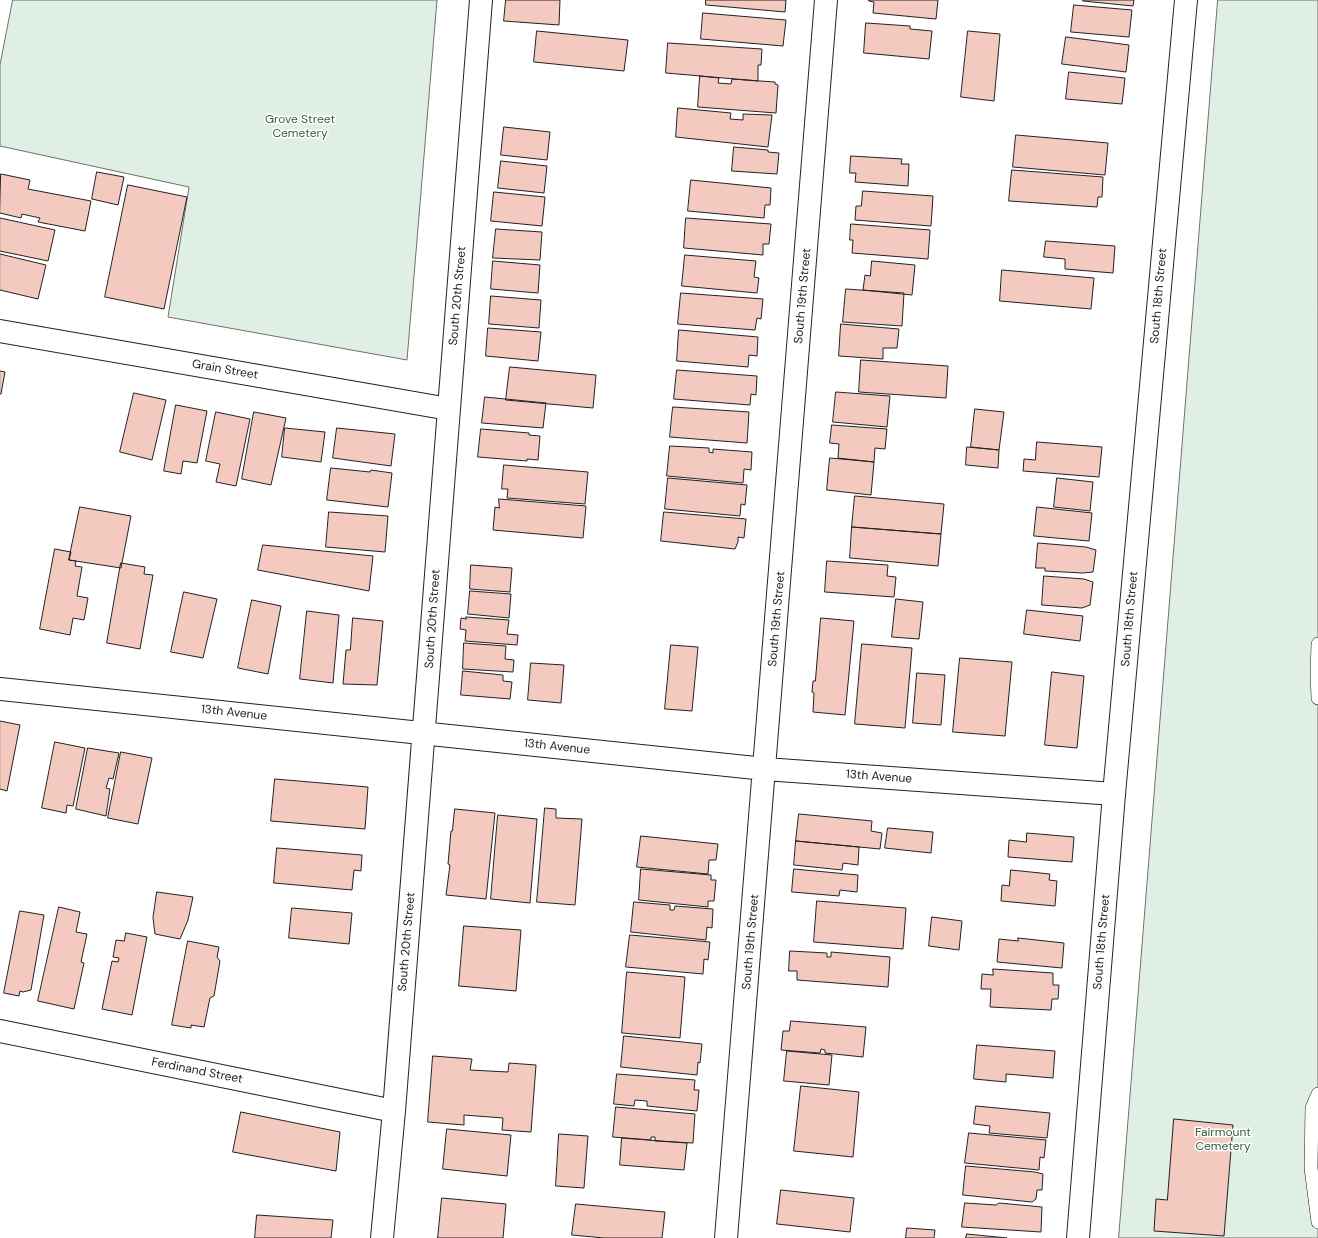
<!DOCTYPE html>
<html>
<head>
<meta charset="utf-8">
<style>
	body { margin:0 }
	canvas { display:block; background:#fff }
</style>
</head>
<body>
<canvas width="1318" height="1238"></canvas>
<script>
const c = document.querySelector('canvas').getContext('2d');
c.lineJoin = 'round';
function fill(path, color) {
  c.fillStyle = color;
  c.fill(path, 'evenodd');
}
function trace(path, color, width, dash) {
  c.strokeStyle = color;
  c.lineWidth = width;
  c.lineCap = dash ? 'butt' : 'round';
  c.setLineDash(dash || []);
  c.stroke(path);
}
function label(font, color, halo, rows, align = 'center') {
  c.font = font + ' "DM Sans",sans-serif';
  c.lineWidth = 3;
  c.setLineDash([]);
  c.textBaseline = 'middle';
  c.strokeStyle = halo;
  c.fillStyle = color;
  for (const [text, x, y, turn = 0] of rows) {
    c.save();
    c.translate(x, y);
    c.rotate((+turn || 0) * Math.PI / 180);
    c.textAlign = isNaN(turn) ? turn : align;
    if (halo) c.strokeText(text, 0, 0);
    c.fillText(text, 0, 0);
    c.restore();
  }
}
const green = new Path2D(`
	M 13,0 L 437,0 L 407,360 L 168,317 L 189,187 L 0,146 L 0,65 Z
	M 1218,0 L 1318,0 L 1318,1238 L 1119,1238 Z`);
fill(green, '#e0efe3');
trace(green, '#6f6f6f', 1);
const building = new Path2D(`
	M 506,0 L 560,0 L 559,25 L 504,21 Z
	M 706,0 L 786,0 L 785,12 L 706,5 Z
	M 869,0 L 938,0 L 936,19 L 873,13 L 874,2 L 869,1 Z
	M 1083,0 L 1134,0 L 1133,6 L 1083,1 Z
	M 1074,5 L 1132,10 L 1129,37 L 1071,32 Z
	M 703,13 L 786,20 L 783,46 L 701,39 Z
	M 866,23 L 910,26 L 910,29 L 932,31 L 929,59 L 864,53 Z
	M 537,31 L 628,40 L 624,71 L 534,62 Z
	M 968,31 L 1000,34 L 994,101 L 961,97 Z
	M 1066,37 L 1129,45 L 1126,72 L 1062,64 Z
	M 668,43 L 762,49 L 761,65 L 758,65 L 758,81 L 666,73 Z
	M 1069,72 L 1125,78 L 1122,104 L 1066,99 Z
	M 700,76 L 719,78 L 718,83 L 731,84 L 732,79 L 775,82 L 775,84 L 778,85 L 776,113 L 698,107 Z
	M 678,108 L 731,113 L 730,119 L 743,120 L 743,114 L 772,115 L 768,147 L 676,137 Z
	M 504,127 L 550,132 L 547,160 L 501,155 Z
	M 1016,135 L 1108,143 L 1105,175 L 1013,167 Z
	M 734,147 L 768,150 L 768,152 L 779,153 L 777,174 L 732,171 Z
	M 851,156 L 902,159 L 901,164 L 909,164 L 908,186 L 855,182 L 856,173 L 850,173 Z
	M 501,161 L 547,166 L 544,193 L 498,188 Z
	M 1012,170 L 1103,177 L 1102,197 L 1098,197 L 1097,207 L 1009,201 Z
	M 97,172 L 124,177 L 118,205 L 92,199 Z
	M 1,174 L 30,180 L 28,189 L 91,201 L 85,231 L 38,222 L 40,218 L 22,214 L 21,218 L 0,213 Z
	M 691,180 L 771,188 L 770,205 L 765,205 L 764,218 L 688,211 Z
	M 128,185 L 187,197 L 164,309 L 105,297 Z
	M 863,191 L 933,196 L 931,226 L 855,220 L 856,206 L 861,206 Z
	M 494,192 L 545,197 L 542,226 L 491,221 Z
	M 0,218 L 55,230 L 48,261 L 0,251 Z
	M 686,218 L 771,224 L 769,244 L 763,244 L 763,255 L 684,248 Z
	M 851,224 L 930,230 L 928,259 L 852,253 L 853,240 L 850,240 Z
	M 496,229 L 542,232 L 540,260 L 493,258 Z
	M 1046,241 L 1115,246 L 1113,273 L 1065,269 L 1065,259 L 1044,257 Z
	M 0,254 L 46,265 L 38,299 L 0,290 Z
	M 685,255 L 756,261 L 754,277 L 759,278 L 757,293 L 682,286 Z
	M 493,261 L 540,265 L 538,293 L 491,289 Z
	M 872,261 L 915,265 L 912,295 L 863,290 L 865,275 L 870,276 Z
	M 1002,270 L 1094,278 L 1091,309 L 1000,301 Z
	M 846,289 L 904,293 L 902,326 L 843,322 Z
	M 681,293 L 763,299 L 761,319 L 757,318 L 755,330 L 678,324 Z
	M 491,296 L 541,300 L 539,328 L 489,324 Z
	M 841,324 L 899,329 L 897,348 L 883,348 L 883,359 L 839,356 Z
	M 488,328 L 541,332 L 538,361 L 486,356 Z
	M 679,330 L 758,337 L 757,356 L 749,355 L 748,367 L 677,361 Z
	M 861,360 L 948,366 L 946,398 L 859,392 Z
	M 510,367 L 596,375 L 593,408 L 506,400 Z
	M 677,370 L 757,376 L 756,395 L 751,394 L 750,405 L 674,399 Z
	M 0,371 L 5,372 L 1,394 L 0,394 Z
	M 836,392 L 890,396 L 887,427 L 833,422 Z
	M 134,393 L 166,400 L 152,460 L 120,452 Z
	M 485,397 L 546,403 L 543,428 L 482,423 Z
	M 176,405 L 207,411 L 197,463 L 183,461 L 181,474 L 164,471 Z
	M 673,407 L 749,412 L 747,443 L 670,437 Z
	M 975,409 L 1004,412 L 999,450 L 971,447 Z
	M 216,412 L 250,419 L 236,486 L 216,482 L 220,464 L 206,461 Z
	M 254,412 L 286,418 L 271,485 L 242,479 Z
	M 832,425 L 887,429 L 885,449 L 875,448 L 874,462 L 838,458 L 839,444 L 830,443 Z
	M 285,428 L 325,432 L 321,462 L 282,457 Z
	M 337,428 L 395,434 L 391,466 L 333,458 Z
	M 481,429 L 529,433 L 529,435 L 540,436 L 538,460 L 527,459 L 527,461 L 478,457 Z
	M 1037,442 L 1102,447 L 1099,477 L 1023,471 L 1024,459 L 1035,460 Z
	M 670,446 L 709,448 L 709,452 L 713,453 L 713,449 L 752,452 L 751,470 L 744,469 L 743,483 L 667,476 Z
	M 967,447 L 999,450 L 998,468 L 966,465 Z
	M 830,458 L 874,462 L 871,495 L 827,490 Z
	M 504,465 L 588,472 L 585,504 L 507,498 L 508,489 L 502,489 Z
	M 331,468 L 370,472 L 371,470 L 392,473 L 388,507 L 327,500 Z
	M 668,478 L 747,485 L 745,505 L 741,504 L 740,516 L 665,509 Z
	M 1057,478 L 1093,482 L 1090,511 L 1054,507 Z
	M 855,496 L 944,504 L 941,534 L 852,527 Z
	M 499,499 L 586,506 L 583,538 L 493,530 L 495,507 L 499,508 Z
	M 80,507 L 131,516 L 121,568 L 69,560 Z
	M 1037,507 L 1092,513 L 1089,541 L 1034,536 Z
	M 329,512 L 388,516 L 385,552 L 326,547 Z
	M 664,512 L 746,519 L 744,538 L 738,537 L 738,542 L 735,549 L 661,541 Z
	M 852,527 L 941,534 L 938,566 L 850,558 Z
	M 1038,543 L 1086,547 L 1096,550 L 1093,572 L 1083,573 L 1045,571 L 1045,568 L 1036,568 Z
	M 263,545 L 373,556 L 369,591 L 258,570 Z
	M 55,549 L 71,552 L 69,560 L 76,561 L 75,566 L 82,567 L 77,596 L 88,598 L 84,620 L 73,618 L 70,635 L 40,629 Z
	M 827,561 L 888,565 L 887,576 L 896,577 L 894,597 L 825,592 Z
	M 121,563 L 145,567 L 144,574 L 153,575 L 140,649 L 107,643 Z
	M 471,565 L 512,568 L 510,592 L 470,589 Z
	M 1044,576 L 1084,579 L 1093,582 L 1090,605 L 1082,608 L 1042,605 Z
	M 470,591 L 511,594 L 509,618 L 468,614 Z
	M 184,592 L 217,599 L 203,658 L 171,652 Z
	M 896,599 L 923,602 L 919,639 L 892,637 Z
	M 252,600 L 281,606 L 268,674 L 238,668 Z
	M 1027,610 L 1083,616 L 1080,641 L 1024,634 Z
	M 307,611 L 339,615 L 333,683 L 300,679 Z
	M 466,617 L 509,620 L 507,634 L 518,635 L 517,645 L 465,641 L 466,630 L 460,629 L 461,618 L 466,619 Z
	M 353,618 L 383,621 L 377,685 L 343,684 L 346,650 L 350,650 Z
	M 821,618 L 854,621 L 845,715 L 813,712 L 814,693 L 812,692 L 813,681 L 815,681 Z
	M 464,643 L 506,646 L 505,659 L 514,660 L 513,672 L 463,669 Z
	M 862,644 L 912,648 L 905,728 L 855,724 Z
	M 671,645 L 698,647 L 692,711 L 665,709 Z
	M 960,658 L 1012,662 L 1005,736 L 953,732 Z
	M 531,663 L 564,665 L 561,703 L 528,700 Z
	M 463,671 L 503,675 L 503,681 L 512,682 L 510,699 L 461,695 Z
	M 1052,672 L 1084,676 L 1077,748 L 1045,745 Z
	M 917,673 L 945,675 L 941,725 L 913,723 Z
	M 0,721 L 20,725 L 7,791 L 0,789 Z
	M 55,742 L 85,748 L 73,806 L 67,805 L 66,813 L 42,808 Z
	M 88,748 L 119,753 L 113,779 L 109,778 L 106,788 L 110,789 L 106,816 L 76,809 Z
	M 121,752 L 152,758 L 138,824 L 108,818 Z
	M 275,779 L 368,787 L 365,829 L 271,821 Z
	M 545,808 L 556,809 L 556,818 L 582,819 L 575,905 L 537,902 Z
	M 455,809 L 495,813 L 486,899 L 446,895 L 450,865 L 448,864 L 451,831 L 452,831 Z
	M 799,814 L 872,821 L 871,831 L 882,833 L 880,849 L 796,841 Z
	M 498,815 L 537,819 L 530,903 L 491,899 Z
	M 888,828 L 933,832 L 931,853 L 885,848 Z
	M 1027,833 L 1074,837 L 1072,862 L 1008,857 L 1009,840 L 1026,842 Z
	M 641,836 L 718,844 L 716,860 L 709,860 L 708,874 L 637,867 Z
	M 796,841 L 859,847 L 858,865 L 843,863 L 842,870 L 794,865 Z
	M 277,848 L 362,855 L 361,871 L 354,870 L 352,890 L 274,883 Z
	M 641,869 L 711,875 L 711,880 L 716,880 L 714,901 L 708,901 L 708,907 L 639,900 Z
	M 794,869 L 858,875 L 857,892 L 840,890 L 839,896 L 792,892 Z
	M 1011,870 L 1050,874 L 1049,880 L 1057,881 L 1055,906 L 1001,901 L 1002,885 L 1009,886 Z
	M 157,892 L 193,897 L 188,920 L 180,939 L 155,934 L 153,918 Z
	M 817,901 L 906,908 L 903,949 L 814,942 Z
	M 634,902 L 670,905 L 670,910 L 674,910 L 675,906 L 713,909 L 712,928 L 707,927 L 706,940 L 631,932 Z
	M 59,907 L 80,912 L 76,932 L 87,934 L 81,962 L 84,963 L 74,1009 L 38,1001 Z
	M 292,908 L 352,913 L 349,944 L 289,938 Z
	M 20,911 L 44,915 L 31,990 L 23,992 L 20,991 L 19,996 L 4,993 Z
	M 932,917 L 962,921 L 959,950 L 929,946 Z
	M 464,926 L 521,930 L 516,991 L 459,986 Z
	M 126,933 L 147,937 L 132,1015 L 102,1009 L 112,961 L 118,962 L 119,958 L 113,957 L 116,940 L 124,941 Z
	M 630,935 L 710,942 L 708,960 L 704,959 L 703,974 L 626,967 Z
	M 1018,938 L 1064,943 L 1062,968 L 997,962 L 999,939 L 1018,941 Z
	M 188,941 L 219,947 L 217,957 L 220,961 L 214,996 L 210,998 L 204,1027 L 191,1025 L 191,1028 L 172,1025 Z
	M 790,951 L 827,953 L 827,957 L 831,957 L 831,952 L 890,957 L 888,987 L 797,980 L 797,971 L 789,971 Z
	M 993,969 L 1053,973 L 1053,985 L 1059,985 L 1058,999 L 1052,999 L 1051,1010 L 990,1007 L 991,989 L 981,989 L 982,974 L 993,975 Z
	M 627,972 L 685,977 L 680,1038 L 622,1033 Z
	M 791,1021 L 866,1027 L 863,1057 L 825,1053 L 825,1050 L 821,1049 L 820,1053 L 781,1050 L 783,1031 L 789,1031 Z
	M 624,1036 L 702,1044 L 700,1063 L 698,1062 L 697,1075 L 621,1067 Z
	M 977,1045 L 1055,1051 L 1053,1078 L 1006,1074 L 1006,1082 L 974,1079 Z
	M 787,1051 L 832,1055 L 829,1085 L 784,1081 Z
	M 433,1056 L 472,1059 L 470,1070 L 508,1072 L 509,1063 L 536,1065 L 531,1132 L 502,1130 L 503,1118 L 464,1115 L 464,1125 L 428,1122 Z
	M 617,1074 L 695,1080 L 694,1090 L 699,1090 L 697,1111 L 647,1106 L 647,1101 L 635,1100 L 634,1106 L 614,1104 Z
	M 801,1086 L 859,1092 L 853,1157 L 794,1151 Z
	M 976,1106 L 1050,1113 L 1047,1138 L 989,1133 L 990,1126 L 974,1124 Z
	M 616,1107 L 695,1114 L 693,1143 L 655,1141 L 655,1137 L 651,1137 L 651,1140 L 613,1137 Z
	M 241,1112 L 340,1132 L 336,1171 L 233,1152 Z
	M 1174,1119 L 1233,1125 L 1224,1236 L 1154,1231 L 1156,1199 L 1167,1200 Z
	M 447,1129 L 511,1135 L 507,1176 L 443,1169 Z
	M 969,1133 L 1046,1140 L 1044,1158 L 1040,1157 L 1039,1170 L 965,1163 Z
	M 559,1134 L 588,1136 L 584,1188 L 556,1186 Z
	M 622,1138 L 687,1143 L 684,1170 L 620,1165 Z
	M 966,1166 L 1035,1172 L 1043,1174 L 1042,1190 L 1037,1190 L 1036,1199 L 1032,1202 L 963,1195 Z
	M 781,1190 L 854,1198 L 850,1232 L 777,1224 Z
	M 442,1198 L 506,1204 L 503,1238 L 438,1238 Z
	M 965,1203 L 996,1205 L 999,1203 L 1042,1207 L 1041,1232 L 962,1227 Z
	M 576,1204 L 665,1212 L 662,1238 L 604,1238 L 572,1235 Z
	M 257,1215 L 333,1220 L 331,1238 L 255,1238 Z
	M 907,1228 L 935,1230 L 934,1238 L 906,1238 Z
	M 967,1234 L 1007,1238 L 966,1238 Z`);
fill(building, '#f3c9c0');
trace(building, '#222', 1);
const service = new Path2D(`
	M 1318,644 L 1317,673 L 1318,698
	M 1318,1094 L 1312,1108 L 1311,1168 L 1318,1222`);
const minor = new Path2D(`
	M 0,331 L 449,409
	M 0,689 L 765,769 L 1114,794
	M 0,1031 L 394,1111
	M 382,1238 L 394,1111 L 481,0
	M 726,1238 L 826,0`);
const tertiary = new Path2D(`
	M 1078,1238 L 1114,794 L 1186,0`);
trace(service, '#222', 14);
trace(minor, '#222', 24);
trace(tertiary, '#222', 24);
trace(service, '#fff', 13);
trace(minor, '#fff', 22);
trace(tertiary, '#fff', 22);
label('12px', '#2f5e38', '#fff', [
	["Grove Street",300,120],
	["Cemetery",300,134],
	["Fairmount",1223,1133],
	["Cemetery",1223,1147]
]);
label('12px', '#222', '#fff', [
	["South 20th Street",458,296,-85],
	["South 19th Street",803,296,-85],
	["South 18th Street",1159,296,-85],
	["Grain Street",225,370,10],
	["South 20th Street",433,619,-86],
	["South 19th Street",777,619,-85],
	["South 18th Street",1130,619,-85],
	["13th Avenue",234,713,6],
	["13th Avenue",557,747,6],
	["13th Avenue",879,777,4],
	["South 20th Street",407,942,-85],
	["South 19th Street",751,942,-85],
	["South 18th Street",1102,942,-85],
	["Ferdinand Street",197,1071,11]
]);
</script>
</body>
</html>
